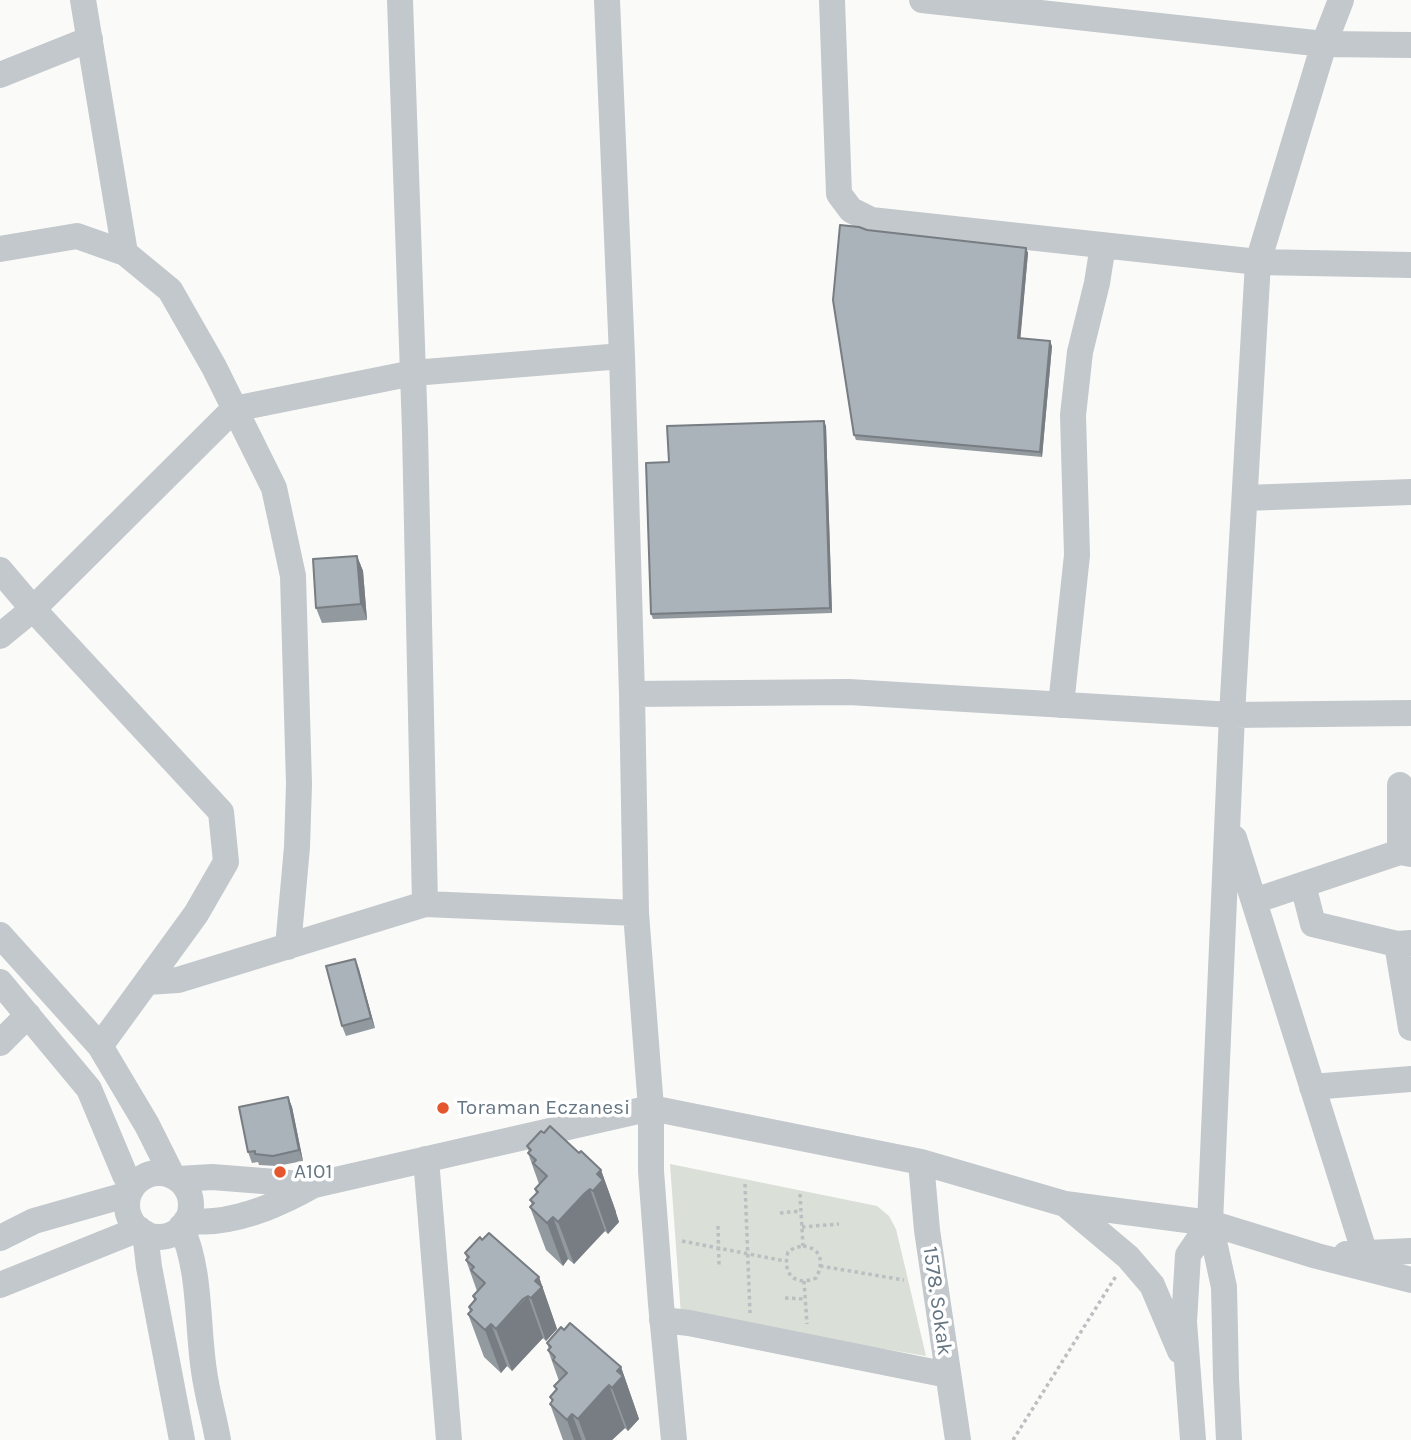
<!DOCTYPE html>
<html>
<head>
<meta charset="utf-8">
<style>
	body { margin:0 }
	canvas { display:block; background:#fafaf8 }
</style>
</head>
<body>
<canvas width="1411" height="1440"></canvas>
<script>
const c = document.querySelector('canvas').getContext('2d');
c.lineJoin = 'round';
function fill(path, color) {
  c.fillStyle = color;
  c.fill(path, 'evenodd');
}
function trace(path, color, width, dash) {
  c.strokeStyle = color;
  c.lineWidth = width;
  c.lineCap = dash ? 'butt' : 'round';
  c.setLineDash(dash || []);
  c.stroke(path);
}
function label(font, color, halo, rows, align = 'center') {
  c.font = font + ' Karla,sans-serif';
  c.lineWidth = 7;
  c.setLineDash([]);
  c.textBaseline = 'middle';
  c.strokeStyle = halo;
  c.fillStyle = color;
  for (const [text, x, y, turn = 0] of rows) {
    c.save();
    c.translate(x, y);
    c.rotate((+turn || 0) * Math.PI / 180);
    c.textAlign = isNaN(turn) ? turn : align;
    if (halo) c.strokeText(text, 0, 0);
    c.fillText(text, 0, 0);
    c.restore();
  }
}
fill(new Path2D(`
	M 670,1164 L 877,1206 L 889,1216 L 896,1229 L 926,1356 L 681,1315 Z`), '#dadfd7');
trace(new Path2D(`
	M 745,1184 L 750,1313
	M 800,1194 L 803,1246
	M 780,1213 L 801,1211
	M 718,1226 L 719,1265
	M 802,1227 L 839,1224
	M 682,1241 L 785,1261
	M 803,1246 C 822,1248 824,1263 816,1278 C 794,1287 782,1273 788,1252 L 794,1248 Z
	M 820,1266 L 904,1280
	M 804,1281 L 807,1324
	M 785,1298 L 805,1299
	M 1013,1440 L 1116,1276`), '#bbbfc2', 3.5, [3.5, 3.5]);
trace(new Path2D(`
	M 83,0 L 125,253
	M 400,0 L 415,431 L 425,904
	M 607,0 L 622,356 L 632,694 L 636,913 L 651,1108 L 651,1171 L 661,1304 L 674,1440
	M 832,0 L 839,194 L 851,210 L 871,220 L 1258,262 L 1411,265
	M 922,0 L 1324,44 L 1411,45
	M 0,75 L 90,39
	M 0,249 L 77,236 L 125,253 L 170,290 L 214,367 L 274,488 L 293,576 L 299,784 L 297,847 L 288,947
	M 1245,498 L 1411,492
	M 0,570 L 33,609 L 221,812 L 226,862 L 196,914 L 100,1046
	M 0,636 L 33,609 L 234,409 L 413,373 L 622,356
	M 632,694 L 849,692 L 1232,715 L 1411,713
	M 1061,705 L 1077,555 L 1073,415 L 1080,352 L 1097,283 L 1103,245
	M 1400,785 L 1400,852
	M 1234,838 L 1365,1254
	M 1303,885 L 1313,924 L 1397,944 L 1411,943
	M 1254,901 L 1400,852 L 1411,854
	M 0,935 L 100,1046 L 147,1125 L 172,1175
	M 1397,944 L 1411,1028
	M 0,982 L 89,1089 L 125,1175 L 132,1187
	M 147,982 L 178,980 L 425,904 L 636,913
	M 0,1043 L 28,1015
	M 1312,1087 L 1411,1079
	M 426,1159 L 449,1440
	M 921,1162 L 927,1230 L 958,1440
	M127 1205a32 32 0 1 1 64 0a32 32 0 1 1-64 0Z
	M 178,1179 L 212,1177 L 314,1185
	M 1065,1204 L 1128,1257 L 1152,1285 L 1180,1351
	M 186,1221 C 195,1221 205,1222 214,1221 C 250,1217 282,1203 314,1185 L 651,1108 L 921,1162 L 1065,1204 L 1210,1223 L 1317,1256 L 1411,1280
	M 181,1227 C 201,1268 197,1326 204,1371 C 207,1394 214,1417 218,1440
	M 145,1233 L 149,1267 L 182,1440
	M 0,1238 L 34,1221 L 129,1194
	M 1346,1254 L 1411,1251
	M 0,1285 L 139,1229
	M 662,1320 L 689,1323 L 948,1375
	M 1193,1440 L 1184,1322 L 1188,1255 L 1210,1223
	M 1229,1440 L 1226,1378 L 1224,1287 L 1210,1223 L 1232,715 L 1258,262 L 1324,44 L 1341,0`), '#c3c8cc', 26);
fill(new Path2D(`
	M 867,230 L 1026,248 L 1028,253 L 1020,338 L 1052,346 L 1042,457 L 856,440 L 854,435 Z
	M 826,426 L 832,613 L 653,619 L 651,614 L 669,462 Z
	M 357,556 L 363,571 L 367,620 L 322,623 L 316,608 Z
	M 355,959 L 375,1028 L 346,1036 L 342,1026 Z
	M 288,1097 L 292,1107 L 303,1161 L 277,1166 L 259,1165 L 258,1162 L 252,1163 L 248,1152 Z
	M 544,1133 L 579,1153 L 601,1170 L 616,1212 L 616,1213 L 619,1222 L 608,1234 L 605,1231 L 600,1235 L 574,1264 L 568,1259 L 563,1266 L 546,1250 L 530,1207 L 532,1205 L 530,1200 L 536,1194 L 535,1189 L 539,1184 L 528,1153 L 529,1152 L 527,1146 Z
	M 482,1240 L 539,1277 L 557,1329 L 546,1341 L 543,1338 L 539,1342 L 512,1371 L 507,1366 L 501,1373 L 484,1357 L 468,1314 L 470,1312 L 469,1307 L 474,1300 L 473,1296 L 477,1291 L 466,1260 L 467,1259 L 465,1253 Z
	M 547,1343 L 621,1367 L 639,1419 L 628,1431 L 625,1428 L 612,1440 L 563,1440 L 550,1404 L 552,1402 L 550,1397 L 556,1390 L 554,1386 L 559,1381 L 548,1350 L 549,1349 Z`), '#929a9f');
fill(new Path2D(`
	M 1026,248 L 1028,253 L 1020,343 L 1018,338 Z
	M 1050,341 L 1052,346 L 1042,457 L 1040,452 Z
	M 824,421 L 826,426 L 832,613 L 830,608 Z
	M 357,556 L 363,571 L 367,620 L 361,604 Z
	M 355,959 L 359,969 L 375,1028 L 371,1018 Z
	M 288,1097 L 292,1107 L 303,1161 L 299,1150 Z
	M 601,1170 L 616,1212 L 616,1213 L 619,1222 L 608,1234 L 593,1191 L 597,1174 Z
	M 590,1189 L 605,1231 L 574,1264 L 558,1222 Z
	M 553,1217 L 568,1259 L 563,1266 L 547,1223 Z
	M 539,1277 L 557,1329 L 546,1341 L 531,1298 L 535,1281 Z
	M 528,1296 L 543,1338 L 512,1371 L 496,1329 Z
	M 491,1324 L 507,1366 L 501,1373 L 485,1330 Z
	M 621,1367 L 639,1419 L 628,1431 L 612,1388 L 617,1371 Z
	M 609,1385 L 625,1428 L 612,1440 L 586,1440 L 578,1419 Z
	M 572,1414 L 582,1440 L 574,1440 L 567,1420 Z`), '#777d82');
const building = new Path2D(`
	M 840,225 L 859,227 L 867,230 L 1026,248 L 1018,338 L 1050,341 L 1040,452 L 854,435 L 833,300 Z
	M 824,421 L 830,608 L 651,614 L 646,463 L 669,462 L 667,426 Z
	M 357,556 L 361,604 L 316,608 L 313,559 Z
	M 355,959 L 371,1018 L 342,1026 L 326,966 Z
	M 288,1097 L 299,1150 L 273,1156 L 255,1154 L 255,1151 L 248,1152 L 239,1107 Z
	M 550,1126 L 579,1153 L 581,1151 L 601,1170 L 597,1174 L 603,1180 L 593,1191 L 590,1189 L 585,1193 L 558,1222 L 553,1217 L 547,1223 L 530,1207 L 534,1203 L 530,1200 L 538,1192 L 535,1189 L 547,1176 L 533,1163 L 536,1160 L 528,1153 L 531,1150 L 527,1146 L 541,1131 L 544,1133 Z
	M 489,1233 L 539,1277 L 535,1281 L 542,1287 L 531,1298 L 528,1296 L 523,1299 L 496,1329 L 491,1324 L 485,1330 L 468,1314 L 472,1310 L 469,1307 L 476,1299 L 473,1296 L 485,1283 L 471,1270 L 474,1267 L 466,1260 L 469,1257 L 465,1253 L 480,1237 L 482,1240 Z
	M 570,1323 L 621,1367 L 617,1371 L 623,1376 L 612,1388 L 609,1385 L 605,1389 L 578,1419 L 572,1414 L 567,1420 L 550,1404 L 553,1400 L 550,1397 L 557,1389 L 554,1386 L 567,1373 L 553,1360 L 555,1357 L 548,1350 L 551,1347 L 547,1343 L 561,1327 L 564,1330 Z`);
fill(building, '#aab3b9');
trace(building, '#777d82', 2);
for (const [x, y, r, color] of [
	[443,1108,7,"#e4572e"],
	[280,1172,7,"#e4572e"]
]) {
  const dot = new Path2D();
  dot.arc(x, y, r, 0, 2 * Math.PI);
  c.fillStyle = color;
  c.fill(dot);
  trace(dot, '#fff', 2.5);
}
label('21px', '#657683', '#fff', [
	["Toraman Eczanesi",457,1108],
	["A101",294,1172]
], 'left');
label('21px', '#657683', '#fff', [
	["1578. Sokak",937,1301,82]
]);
</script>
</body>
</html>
